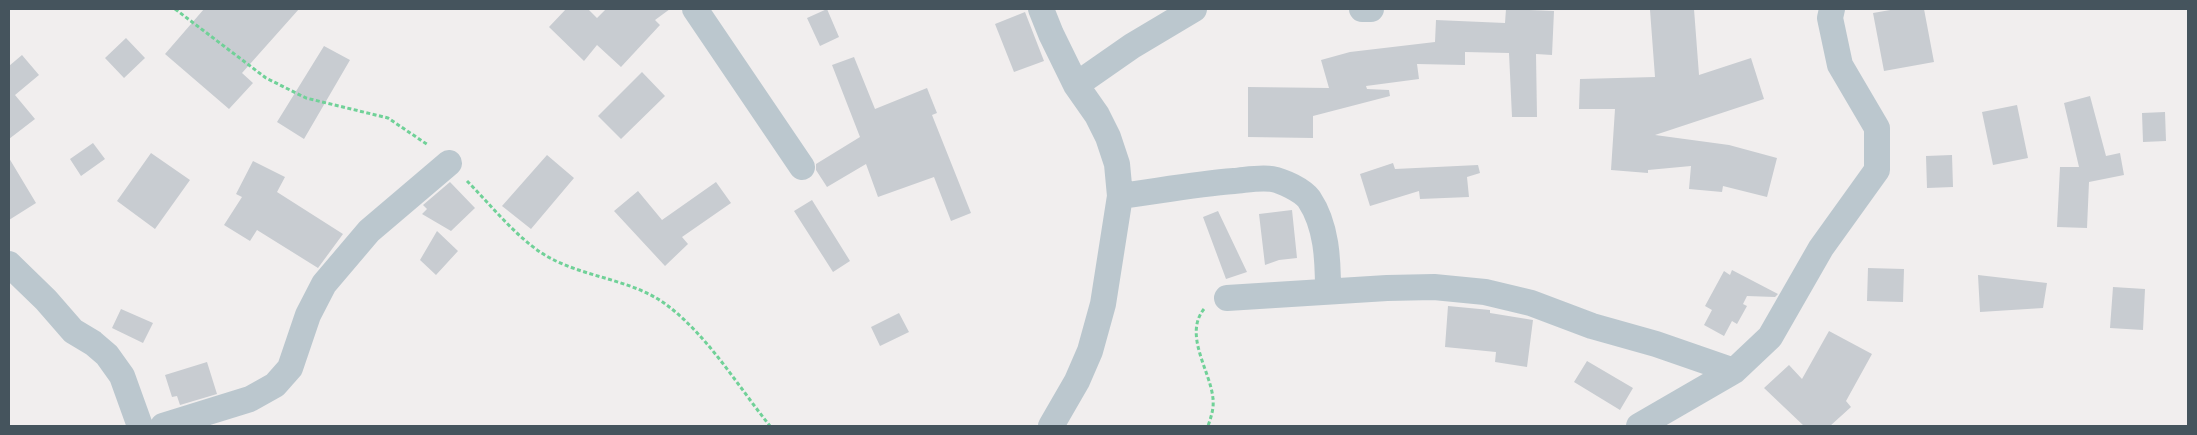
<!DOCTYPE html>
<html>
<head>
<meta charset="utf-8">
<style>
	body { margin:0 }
	#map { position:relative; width:2197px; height:435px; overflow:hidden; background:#f1eeee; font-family:"DM Sans",sans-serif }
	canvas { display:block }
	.frame { position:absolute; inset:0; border:10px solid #45545d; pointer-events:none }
</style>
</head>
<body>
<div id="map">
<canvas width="2197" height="435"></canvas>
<div class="frame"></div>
</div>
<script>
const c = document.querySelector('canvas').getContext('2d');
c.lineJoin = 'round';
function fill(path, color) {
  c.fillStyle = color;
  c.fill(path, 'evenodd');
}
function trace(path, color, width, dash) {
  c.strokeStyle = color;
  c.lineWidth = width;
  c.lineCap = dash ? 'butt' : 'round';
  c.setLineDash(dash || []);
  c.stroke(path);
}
fill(new Path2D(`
	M 204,9 L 299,9 L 242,73 L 253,83 L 229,109 L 165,54 Z
	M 566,9 L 588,9 L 597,18 L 606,9 L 670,9 L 655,20 L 660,25 L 621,67 L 597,45 L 584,61 L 549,27 Z
	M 827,9 L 839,37 L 820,46 L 807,18 Z
	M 1506,9 L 1554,11 L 1552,55 L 1536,54 L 1537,117 L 1512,117 L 1509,53 L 1465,52 L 1465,65 L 1417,64 L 1419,79 L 1366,86 L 1367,89 L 1389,90 L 1390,96 L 1313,116 L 1313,138 L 1248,137 L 1248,87 L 1329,88 L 1321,60 L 1350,52 L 1435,42 L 1436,20 L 1505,23 Z
	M 1694,9 L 1699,75 L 1751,58 L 1764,99 L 1655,135 L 1729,145 L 1777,158 L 1767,197 L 1723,186 L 1722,192 L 1689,189 L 1691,166 L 1648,170 L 1648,173 L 1611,170 L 1615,109 L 1579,109 L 1580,79 L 1655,77 L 1650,10 Z
	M 1896,9 L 1924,9 L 1934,62 L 1884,71 L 1873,13 Z
	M 1025,12 L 1044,61 L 1014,72 L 995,24 Z
	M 126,38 L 145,58 L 124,78 L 105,58 Z
	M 324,46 L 350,60 L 304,139 L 277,122 Z
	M 22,55 L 39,75 L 15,95 L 35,119 L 9,139 L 9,66 Z
	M 854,57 L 875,109 L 927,88 L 937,113 L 932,115 L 971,213 L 951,221 L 934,177 L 878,197 L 866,164 L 827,187 L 816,170 L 816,164 L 860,137 L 832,65 Z
	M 642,72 L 665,96 L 621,139 L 598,116 Z
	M 2090,96 L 2106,156 L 2120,153 L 2124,175 L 2089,182 L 2087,228 L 2057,227 L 2060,167 L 2079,167 L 2064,103 Z
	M 2017,105 L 2028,158 L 1993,165 L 1982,112 Z
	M 2165,112 L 2166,141 L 2143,142 L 2142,113 Z
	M 93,143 L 105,159 L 81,176 L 70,159 Z
	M 151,153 L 190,180 L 155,229 L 117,201 Z
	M 547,155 L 574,178 L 531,229 L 502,206 Z
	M 1952,155 L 1953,187 L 1927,188 L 1926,156 Z
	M 9,158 L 36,203 L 9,220 Z
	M 253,161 L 285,177 L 277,192 L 343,234 L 318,268 L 257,230 L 250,241 L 224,225 L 242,197 L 236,194 Z
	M 1393,163 L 1395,169 L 1478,165 L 1480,173 L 1467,177 L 1469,197 L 1420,199 L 1419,191 L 1370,206 L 1360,174 Z
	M 450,182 L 475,208 L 451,231 L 422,214 L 427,209 L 423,205 Z
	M 716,182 L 731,203 L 682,237 L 688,244 L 665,266 L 614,211 L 638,191 L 662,220 Z
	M 812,200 L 850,261 L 833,272 L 794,211 Z
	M 1292,210 L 1297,258 L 1279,260 L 1265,265 L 1259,214 Z
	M 1218,211 L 1247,272 L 1226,279 L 1203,217 Z
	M 437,231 L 458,251 L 436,275 L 420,260 Z
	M 1868,268 L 1904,269 L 1903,302 L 1867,301 Z
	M 1732,270 L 1778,294 L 1775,297 L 1747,296 L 1743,304 L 1747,306 L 1737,324 L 1732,321 L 1724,336 L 1704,325 L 1712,310 L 1705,306 L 1724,271 L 1730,275 Z
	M 1978,275 L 2047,283 L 2043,308 L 1980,312 Z
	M 2113,287 L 2145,289 L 2143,330 L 2110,328 Z
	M 1448,306 L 1490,310 L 1490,313 L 1533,320 L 1527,367 L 1495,362 L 1496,352 L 1445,347 Z
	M 121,309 L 153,323 L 143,343 L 112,328 Z
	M 899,313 L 909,332 L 880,346 L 871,327 Z
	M 1829,331 L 1872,354 L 1846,401 L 1851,407 L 1830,426 L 1804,426 L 1764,388 L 1789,365 L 1802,379 Z
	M 1587,361 L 1633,388 L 1620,410 L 1574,382 Z
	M 207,362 L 217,394 L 180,405 L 177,396 L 172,397 L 165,375 Z`), '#c8ccd1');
trace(new Path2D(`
	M 175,9 L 266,78 L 306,98 L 388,118 L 428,145
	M 467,181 C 492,206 522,245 554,260 C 590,278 631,280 664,303 C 707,334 737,385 770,426
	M 1204,309 C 1183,335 1211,372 1213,399 C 1214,409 1211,417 1208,426`), '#70d198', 3, [4, 2.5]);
trace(new Path2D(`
	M 695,9 L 802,167
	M 1041,9 L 1051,34 L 1076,85 L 1097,115 L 1108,137 L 1117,164 L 1120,196 L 1103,304 L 1090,351 L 1077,381 L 1051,426
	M 1362,9 L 1371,9
	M 1076,85 L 1132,46 L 1194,9
	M 1120,196 C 1158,191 1196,184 1234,181 C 1246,180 1260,177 1272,179 C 1283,181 1302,190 1309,199 C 1327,226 1328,260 1328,291
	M 9,264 L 46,300 L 73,331 L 93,343 L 107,355 L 122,376 L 140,426
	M 1227,298 L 1387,288 L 1434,287 L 1485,292 L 1531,303 L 1592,326 L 1656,344 L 1734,371
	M 163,426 L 250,399 L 275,385 L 290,368 L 308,315 L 324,284 L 369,231 L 449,163
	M 1639,426 L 1734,371 L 1770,337 L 1821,248 L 1877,170 L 1877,128 L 1840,65 L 1830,18 L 1832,9`), '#bbc7ce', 26);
</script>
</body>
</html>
